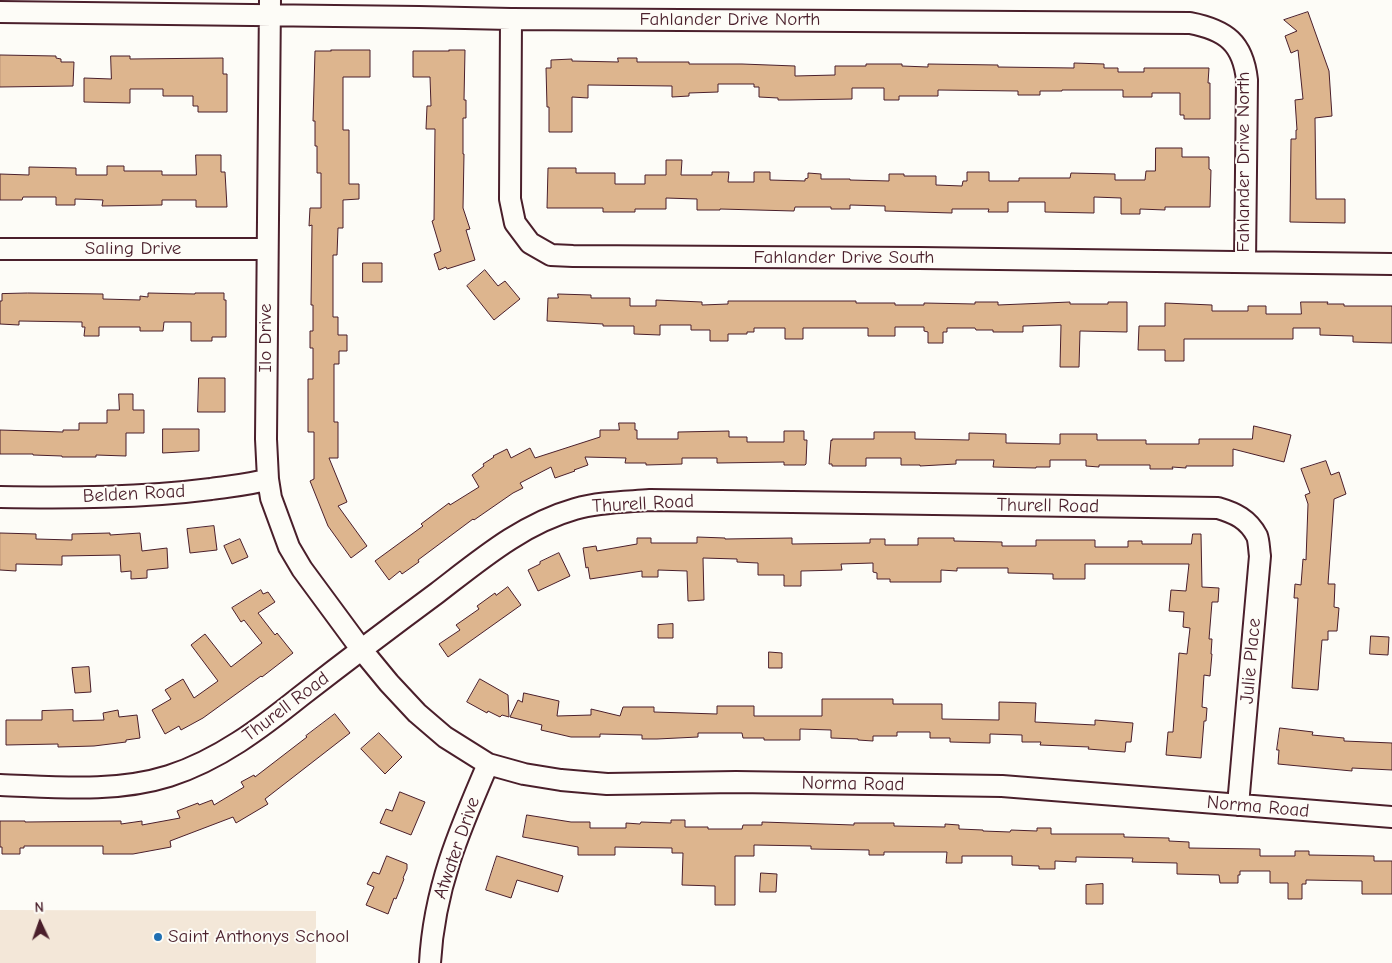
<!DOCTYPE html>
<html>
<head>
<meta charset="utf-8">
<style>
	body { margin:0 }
	#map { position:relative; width:1392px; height:963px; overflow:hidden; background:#fdfcf7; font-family:"Comic Neue",sans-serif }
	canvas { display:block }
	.north { position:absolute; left:15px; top:898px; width:50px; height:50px; -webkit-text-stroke:4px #fdfcf7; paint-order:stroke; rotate:357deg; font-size:14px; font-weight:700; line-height:20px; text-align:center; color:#4a1f2b }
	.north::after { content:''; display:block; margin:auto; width:18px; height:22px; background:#4a1f2b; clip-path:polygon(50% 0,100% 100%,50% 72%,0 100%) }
</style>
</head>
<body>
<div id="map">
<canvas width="1392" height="963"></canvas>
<div class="north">N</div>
</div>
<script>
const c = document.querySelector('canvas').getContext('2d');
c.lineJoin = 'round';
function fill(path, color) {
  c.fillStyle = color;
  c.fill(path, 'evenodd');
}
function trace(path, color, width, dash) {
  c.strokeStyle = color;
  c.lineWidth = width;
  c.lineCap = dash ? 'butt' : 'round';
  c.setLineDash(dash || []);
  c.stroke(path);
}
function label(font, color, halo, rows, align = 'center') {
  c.font = font + ' "Comic Neue",sans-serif';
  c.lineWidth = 4;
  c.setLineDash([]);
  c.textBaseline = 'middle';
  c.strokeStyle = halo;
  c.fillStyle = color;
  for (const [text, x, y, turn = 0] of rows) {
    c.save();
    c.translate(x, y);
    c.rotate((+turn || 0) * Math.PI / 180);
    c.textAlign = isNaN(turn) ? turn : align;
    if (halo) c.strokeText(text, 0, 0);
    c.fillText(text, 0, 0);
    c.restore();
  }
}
fill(new Path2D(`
	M 0,910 L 316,911 L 316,963 L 0,963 Z`), '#f3e7d8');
const building = new Path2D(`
	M 1308,12 L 1329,71 L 1332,116 L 1315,118 L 1316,199 L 1345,199 L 1345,223 L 1290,222 L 1291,139 L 1296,139 L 1296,130 L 1297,130 L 1295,100 L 1303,99 L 1298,50 L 1291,53 L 1285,36 L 1297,31 L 1284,20 Z
	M 331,50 L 370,50 L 370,77 L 343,77 L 343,130 L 349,130 L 349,184 L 359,184 L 359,199 L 343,200 L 343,228 L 338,228 L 337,255 L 333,255 L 333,317 L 338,317 L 338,335 L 347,335 L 347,351 L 339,351 L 339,364 L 334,364 L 334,422 L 338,422 L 338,458 L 329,458 L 347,502 L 338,506 L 367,546 L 351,558 L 328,526 L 310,481 L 314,479 L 314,432 L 308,432 L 308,379 L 313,379 L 313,348 L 310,348 L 310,331 L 313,331 L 313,305 L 311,305 L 312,225 L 309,226 L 310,208 L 321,208 L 321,173 L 317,173 L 317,146 L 315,146 L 315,121 L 313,121 L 315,51 L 331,51 Z
	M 449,50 L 465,50 L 464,100 L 466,100 L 466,118 L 463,118 L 463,154 L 464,154 L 463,208 L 470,229 L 466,230 L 475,260 L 447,269 L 446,267 L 439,270 L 434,254 L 441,251 L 432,221 L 434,220 L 435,129 L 426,129 L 427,106 L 431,106 L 430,77 L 413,77 L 413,51 L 449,51 Z
	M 0,55 L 56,56 L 56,58 L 61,59 L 61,62 L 74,62 L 73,86 L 0,87 Z
	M 111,56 L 130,56 L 130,59 L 223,58 L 223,74 L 227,74 L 227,112 L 198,112 L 198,106 L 193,106 L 193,96 L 163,96 L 163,89 L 130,89 L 130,103 L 84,102 L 84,78 L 111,79 Z
	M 618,58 L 637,58 L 637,62 L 689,62 L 689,64 L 742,64 L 795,66 L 795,76 L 835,75 L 835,66 L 866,66 L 866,64 L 902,64 L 902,66 L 928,67 L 928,64 L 998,65 L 998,67 L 1074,68 L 1074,63 L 1104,64 L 1104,68 L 1118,68 L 1118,72 L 1144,72 L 1144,68 L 1209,68 L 1208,83 L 1210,83 L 1210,119 L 1184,119 L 1184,115 L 1180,115 L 1180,93 L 1152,93 L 1152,97 L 1123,97 L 1123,90 L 1062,90 L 1062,91 L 1040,91 L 1040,95 L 1018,95 L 1018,91 L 938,90 L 938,96 L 899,96 L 899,100 L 884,100 L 884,88 L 852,88 L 852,99 L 790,100 L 778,100 L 778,98 L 759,97 L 759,87 L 754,87 L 754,84 L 718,84 L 718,92 L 689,93 L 689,96 L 672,97 L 672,86 L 588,85 L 588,98 L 572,97 L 572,132 L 549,132 L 549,107 L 547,107 L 546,68 L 551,68 L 551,60 L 572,59 L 572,61 L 618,62 Z
	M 1156,148 L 1182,148 L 1182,157 L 1209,157 L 1209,169 L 1211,170 L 1210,207 L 1165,207 L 1165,210 L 1140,209 L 1140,214 L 1121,214 L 1121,198 L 1094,197 L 1094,213 L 1045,212 L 1045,202 L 1008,202 L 1008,212 L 988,212 L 989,209 L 952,209 L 952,213 L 885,211 L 885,206 L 850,205 L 850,209 L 831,209 L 831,207 L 795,207 L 794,211 L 720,209 L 720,210 L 697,210 L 697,199 L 666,198 L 666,209 L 635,209 L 635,212 L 603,212 L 603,208 L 547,208 L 548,168 L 576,168 L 576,173 L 615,173 L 615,184 L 645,184 L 645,175 L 666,175 L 666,160 L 682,160 L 681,175 L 712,175 L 712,172 L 729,172 L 728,182 L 754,182 L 754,172 L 770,172 L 770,180 L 805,181 L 805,179 L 808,178 L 808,173 L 821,174 L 821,179 L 850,179 L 850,180 L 889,181 L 889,174 L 904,174 L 904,176 L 936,176 L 936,185 L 962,186 L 963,181 L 967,181 L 967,172 L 989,172 L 989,181 L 1019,181 L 1019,178 L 1070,178 L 1071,173 L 1115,174 L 1115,180 L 1145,180 L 1146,171 L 1155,171 Z
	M 196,155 L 221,155 L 221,172 L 225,172 L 227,207 L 196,207 L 196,200 L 162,200 L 162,205 L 102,206 L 103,200 L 75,199 L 75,205 L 56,205 L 56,197 L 23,197 L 22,200 L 0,200 L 0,174 L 29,175 L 29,167 L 76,168 L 76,175 L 107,175 L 107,166 L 124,166 L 124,171 L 162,171 L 162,175 L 196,175 Z
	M 363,263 L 382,263 L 382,282 L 363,282 Z
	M 485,270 L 498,286 L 505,281 L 520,299 L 494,320 L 467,286 Z
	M 28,293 L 103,294 L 103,299 L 140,300 L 140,296 L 148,297 L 148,293 L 195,294 L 195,293 L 224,293 L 224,300 L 226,300 L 226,337 L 212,337 L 212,341 L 191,341 L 191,322 L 164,322 L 163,331 L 140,331 L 140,327 L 99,327 L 99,336 L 84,336 L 85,327 L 82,327 L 82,322 L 19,321 L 19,325 L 0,324 L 0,301 L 2,301 L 2,294 Z
	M 558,294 L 591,295 L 591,298 L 630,298 L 630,306 L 656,306 L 656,300 L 702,302 L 702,305 L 728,304 L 728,301 L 856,301 L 856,303 L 895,303 L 895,305 L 924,305 L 924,303 L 975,304 L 975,302 L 998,302 L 998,305 L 1070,302 L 1070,304 L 1108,304 L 1108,302 L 1127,302 L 1127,332 L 1080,331 L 1079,367 L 1060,367 L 1061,325 L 1023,326 L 1023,332 L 993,332 L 993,330 L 976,330 L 975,328 L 947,328 L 947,332 L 943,332 L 943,343 L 928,343 L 928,332 L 924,331 L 924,327 L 895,327 L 895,336 L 868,336 L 868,328 L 803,328 L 803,339 L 785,339 L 785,328 L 754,328 L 754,332 L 747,332 L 747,334 L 728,334 L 728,341 L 710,341 L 710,330 L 691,330 L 691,325 L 660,325 L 660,335 L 634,334 L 634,326 L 603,326 L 603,324 L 547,321 L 548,298 L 558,298 Z
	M 1301,302 L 1328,302 L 1327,304 L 1344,304 L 1344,306 L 1392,306 L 1392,343 L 1353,342 L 1353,336 L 1320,335 L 1320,328 L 1293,328 L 1293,339 L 1184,339 L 1184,361 L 1165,361 L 1165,350 L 1138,350 L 1139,326 L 1165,326 L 1165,303 L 1212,305 L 1212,311 L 1248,311 L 1248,306 L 1266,306 L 1266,314 L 1301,314 Z
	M 199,378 L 225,378 L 225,412 L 198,412 Z
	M 119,394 L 133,394 L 133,410 L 144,410 L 144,433 L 126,433 L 126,456 L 96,455 L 96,457 L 62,457 L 62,456 L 33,455 L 33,454 L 0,454 L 0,430 L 63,432 L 63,430 L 79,430 L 79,423 L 107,423 L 107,410 L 119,410 Z
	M 619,423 L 635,423 L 635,430 L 637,430 L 637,439 L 678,439 L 678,432 L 729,431 L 729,437 L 747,437 L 747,442 L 784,442 L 784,431 L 804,431 L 804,440 L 807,440 L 806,464 L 805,465 L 784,465 L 784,462 L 717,463 L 717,458 L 682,458 L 682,464 L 646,465 L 646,463 L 625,463 L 626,458 L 585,457 L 588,465 L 574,470 L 575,471 L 555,478 L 551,467 L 520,483 L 523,488 L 513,493 L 474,520 L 473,519 L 418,560 L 419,562 L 402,574 L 400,571 L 389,580 L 375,561 L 423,526 L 421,524 L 449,503 L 450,505 L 479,487 L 472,475 L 484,466 L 483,464 L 494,457 L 493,456 L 507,449 L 511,458 L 530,448 L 535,458 L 600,437 L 600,430 L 619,430 Z
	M 1254,426 L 1291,435 L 1284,462 L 1233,449 L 1233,466 L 1186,466 L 1186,468 L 1172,467 L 1173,469 L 1150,469 L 1150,465 L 1099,465 L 1099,467 L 1086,466 L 1086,460 L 1050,460 L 1050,467 L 1036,467 L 1036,468 L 993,467 L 994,460 L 956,460 L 956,464 L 920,466 L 920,465 L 901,465 L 901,458 L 866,458 L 866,466 L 832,466 L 832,464 L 829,464 L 831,440 L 832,441 L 832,439 L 874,439 L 874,432 L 915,432 L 915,439 L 969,440 L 969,433 L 1006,434 L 1006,443 L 1060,444 L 1060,434 L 1097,434 L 1097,440 L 1146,440 L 1146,444 L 1199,444 L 1199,439 L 1252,439 Z
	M 163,429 L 199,429 L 199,451 L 163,453 Z
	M 1326,461 L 1331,475 L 1339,472 L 1346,494 L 1334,499 L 1328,584 L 1335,584 L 1334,607 L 1339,608 L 1337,631 L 1328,631 L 1328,640 L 1322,640 L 1318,690 L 1292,688 L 1298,598 L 1294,598 L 1295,584 L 1301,585 L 1303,559 L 1306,560 L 1308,504 L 1305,495 L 1310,493 L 1301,469 Z
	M 214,526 L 217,550 L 190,553 L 187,529 Z
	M 0,533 L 36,534 L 36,539 L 72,540 L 72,534 L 110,533 L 110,535 L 140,533 L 142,551 L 167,548 L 168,568 L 147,570 L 147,578 L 131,579 L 131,571 L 121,572 L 120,555 L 62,556 L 62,565 L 16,564 L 16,571 L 0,570 Z
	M 1193,534 L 1201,534 L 1202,587 L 1219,588 L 1218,602 L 1212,602 L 1209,639 L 1212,639 L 1211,654 L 1212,654 L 1210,676 L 1204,675 L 1202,707 L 1207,708 L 1206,721 L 1204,721 L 1201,758 L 1166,755 L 1168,732 L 1173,732 L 1179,653 L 1187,654 L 1190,628 L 1183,627 L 1184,612 L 1169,611 L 1171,590 L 1186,591 L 1189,564 L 1085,564 L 1085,579 L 1053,579 L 1053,574 L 1008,573 L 1008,568 L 957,568 L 957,571 L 941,570 L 941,582 L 890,582 L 890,579 L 877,579 L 877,573 L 873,572 L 873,563 L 841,564 L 842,570 L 801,571 L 801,586 L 784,586 L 784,575 L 758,575 L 758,563 L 737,562 L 737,559 L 703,558 L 704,600 L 688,601 L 687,571 L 658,570 L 658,577 L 642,577 L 642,571 L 590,579 L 588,567 L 586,568 L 583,548 L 596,546 L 597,551 L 637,544 L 637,538 L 651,538 L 651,543 L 697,543 L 697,537 L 725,538 L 725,539 L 792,538 L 792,544 L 870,543 L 870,539 L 885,539 L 885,545 L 918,545 L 918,538 L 954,538 L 954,541 L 1002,542 L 1002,546 L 1036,546 L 1036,540 L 1095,540 L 1095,547 L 1128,547 L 1128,541 L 1142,541 L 1142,544 L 1191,544 Z
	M 240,539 L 248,557 L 232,564 L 224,546 Z
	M 559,553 L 570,576 L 538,591 L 528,570 L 540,564 L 540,562 Z
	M 508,587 L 521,605 L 448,657 L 439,644 L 460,630 L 456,625 L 479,609 L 477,606 L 495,593 L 496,595 Z
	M 261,590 L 263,594 L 268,592 L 275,602 L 258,613 L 275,635 L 277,633 L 293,653 L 262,677 L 261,676 L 203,718 L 181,730 L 179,726 L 165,734 L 152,710 L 171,699 L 165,690 L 183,679 L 194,698 L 218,681 L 191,645 L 205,634 L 231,667 L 262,643 L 244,620 L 241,622 L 232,608 Z
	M 673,624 L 673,638 L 658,638 L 658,625 Z
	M 1371,636 L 1389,637 L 1388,655 L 1370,654 Z
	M 769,652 L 782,653 L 782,668 L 769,668 Z
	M 89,667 L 91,692 L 75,693 L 72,668 Z
	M 480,679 L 508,695 L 509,717 L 502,715 L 500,717 L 488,711 L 487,713 L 467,702 Z
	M 524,693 L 559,701 L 557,716 L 591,715 L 591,709 L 620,716 L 623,707 L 654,707 L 654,712 L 717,714 L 717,706 L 754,706 L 754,716 L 822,716 L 822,699 L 893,699 L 893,704 L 942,704 L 942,719 L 999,720 L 999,702 L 1036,703 L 1035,722 L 1095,725 L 1095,720 L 1133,723 L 1131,742 L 1126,742 L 1125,752 L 1088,749 L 1089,747 L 1040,745 L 1041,742 L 1022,742 L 1022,735 L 990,734 L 990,743 L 950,742 L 950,738 L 930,738 L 930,732 L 897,732 L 897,736 L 873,736 L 873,741 L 858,740 L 858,739 L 831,738 L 831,730 L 800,729 L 800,740 L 764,740 L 764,738 L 743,738 L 742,733 L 698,733 L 698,737 L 657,739 L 642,739 L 642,735 L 600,734 L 600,737 L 571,737 L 541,730 L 542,725 L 510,717 L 518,700 L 522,702 Z
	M 73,710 L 73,721 L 104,720 L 103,713 L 118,710 L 119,717 L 137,715 L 140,738 L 126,740 L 126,742 L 94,746 L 58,747 L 58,744 L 6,745 L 6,720 L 42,720 L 42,711 Z
	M 335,714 L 350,733 L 265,799 L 268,804 L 236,823 L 233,817 L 170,841 L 171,847 L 133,854 L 103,854 L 103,846 L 24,846 L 24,848 L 20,848 L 20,854 L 2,854 L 2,847 L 0,847 L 0,821 L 25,821 L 25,822 L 121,821 L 121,824 L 142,821 L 142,825 L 180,818 L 177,811 L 198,803 L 199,805 L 212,800 L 214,805 L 244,787 L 241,782 L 254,775 L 255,777 L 307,737 L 306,736 Z
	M 1280,728 L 1313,732 L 1312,735 L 1344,738 L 1344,741 L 1392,743 L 1392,770 L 1352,768 L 1352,771 L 1278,764 L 1279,750 L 1277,750 Z
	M 379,733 L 402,757 L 385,774 L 361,749 Z
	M 400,792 L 425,802 L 411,835 L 380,823 L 386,809 L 392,811 Z
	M 527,815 L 571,822 L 590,822 L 590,828 L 626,828 L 626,823 L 640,824 L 641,822 L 671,823 L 671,820 L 685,820 L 685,827 L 708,827 L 708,829 L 742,829 L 743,825 L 762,825 L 762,822 L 854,825 L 854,823 L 894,823 L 894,826 L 945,827 L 945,824 L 959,825 L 959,829 L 983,830 L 983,831 L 1010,832 L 1011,830 L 1037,831 L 1037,828 L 1051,828 L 1051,834 L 1124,834 L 1124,837 L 1169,838 L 1169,841 L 1189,842 L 1189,848 L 1260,849 L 1260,856 L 1295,856 L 1295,851 L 1309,851 L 1309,855 L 1374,856 L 1374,861 L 1392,861 L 1392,894 L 1362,894 L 1362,881 L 1306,880 L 1306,884 L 1302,884 L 1302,899 L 1288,899 L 1288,883 L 1270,883 L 1270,871 L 1240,871 L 1240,875 L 1238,875 L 1238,883 L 1220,883 L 1219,875 L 1177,874 L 1177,863 L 1132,862 L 1133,858 L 1076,857 L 1076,862 L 1055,861 L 1055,869 L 1039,869 L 1039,866 L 1012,865 L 1012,856 L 962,856 L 962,863 L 946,863 L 947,852 L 884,852 L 884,855 L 869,855 L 869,850 L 811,849 L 811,846 L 754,845 L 754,856 L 735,856 L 735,905 L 715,905 L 715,886 L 682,885 L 683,853 L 672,853 L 672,848 L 615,847 L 615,855 L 578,855 L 578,847 L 523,837 Z
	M 387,856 L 407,864 L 407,869 L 403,878 L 404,879 L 396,899 L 394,898 L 388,914 L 366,905 L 374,887 L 367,884 L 373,872 L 379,874 Z
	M 497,856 L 563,876 L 558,892 L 517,880 L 511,898 L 486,890 Z
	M 761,873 L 777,874 L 776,892 L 760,892 Z
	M 1103,884 L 1103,904 L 1086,904 L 1086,885 Z`);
fill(building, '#ddb58e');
trace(building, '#4a1f2b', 1);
const minor = new Path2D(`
	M 270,0 L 266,439 L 268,479 L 271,498 L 289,547 L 302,569 L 361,649 L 389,683 L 417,713 L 445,737 L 488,764 L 524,774 L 561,780 L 607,784 L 736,782 L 1002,786 L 1392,817
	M 0,12 L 419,17 L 511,19 L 1190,23 C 1226,30 1243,43 1247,80 L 1245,262
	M 511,19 L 510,199 L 515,223 L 530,243 L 551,255 L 573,256 L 919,258 L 1392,264
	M 0,249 L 267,249
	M 0,497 C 70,498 141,498 211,489 C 230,486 250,485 268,479
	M 0,785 C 56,787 115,793 169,776 C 219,760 261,728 301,696 C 346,661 391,627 437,593 C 480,560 522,524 575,509 C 600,502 625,502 650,500 L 1218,508 C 1235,513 1248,519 1257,536 C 1259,541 1259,550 1260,556 L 1238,805
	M 430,963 C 434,889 459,831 488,764`);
trace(minor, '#4a1f2b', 24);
trace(minor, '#fdfcf7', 20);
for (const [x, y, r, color] of [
	[158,937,5,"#1f6fb2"]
]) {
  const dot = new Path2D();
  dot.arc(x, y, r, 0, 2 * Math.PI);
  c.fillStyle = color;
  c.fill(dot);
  trace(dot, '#fdfcf7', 2);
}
label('19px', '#4a1f2b', '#fdfcf7', [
	["Fahlander Drive North",730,20],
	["Fahlander Drive North",1244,162,-90],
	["Saling Drive",133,249],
	["Fahlander Drive South",844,258],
	["Ilo Drive",266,338,-90],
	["Belden Road",134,494,-3],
	["Thurell Road",643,504,-3],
	["Thurell Road",1048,506,1],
	["Julie Place",1251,661,-85],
	["Thurell Road",286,707,-37],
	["Norma Road",853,784,1],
	["Norma Road",1258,807,5],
	["Atwater Drive",457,848,-71]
]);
label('19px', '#4a1f2b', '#fdfcf7', [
	["Saint Anthonys School",168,937]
], 'left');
</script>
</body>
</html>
